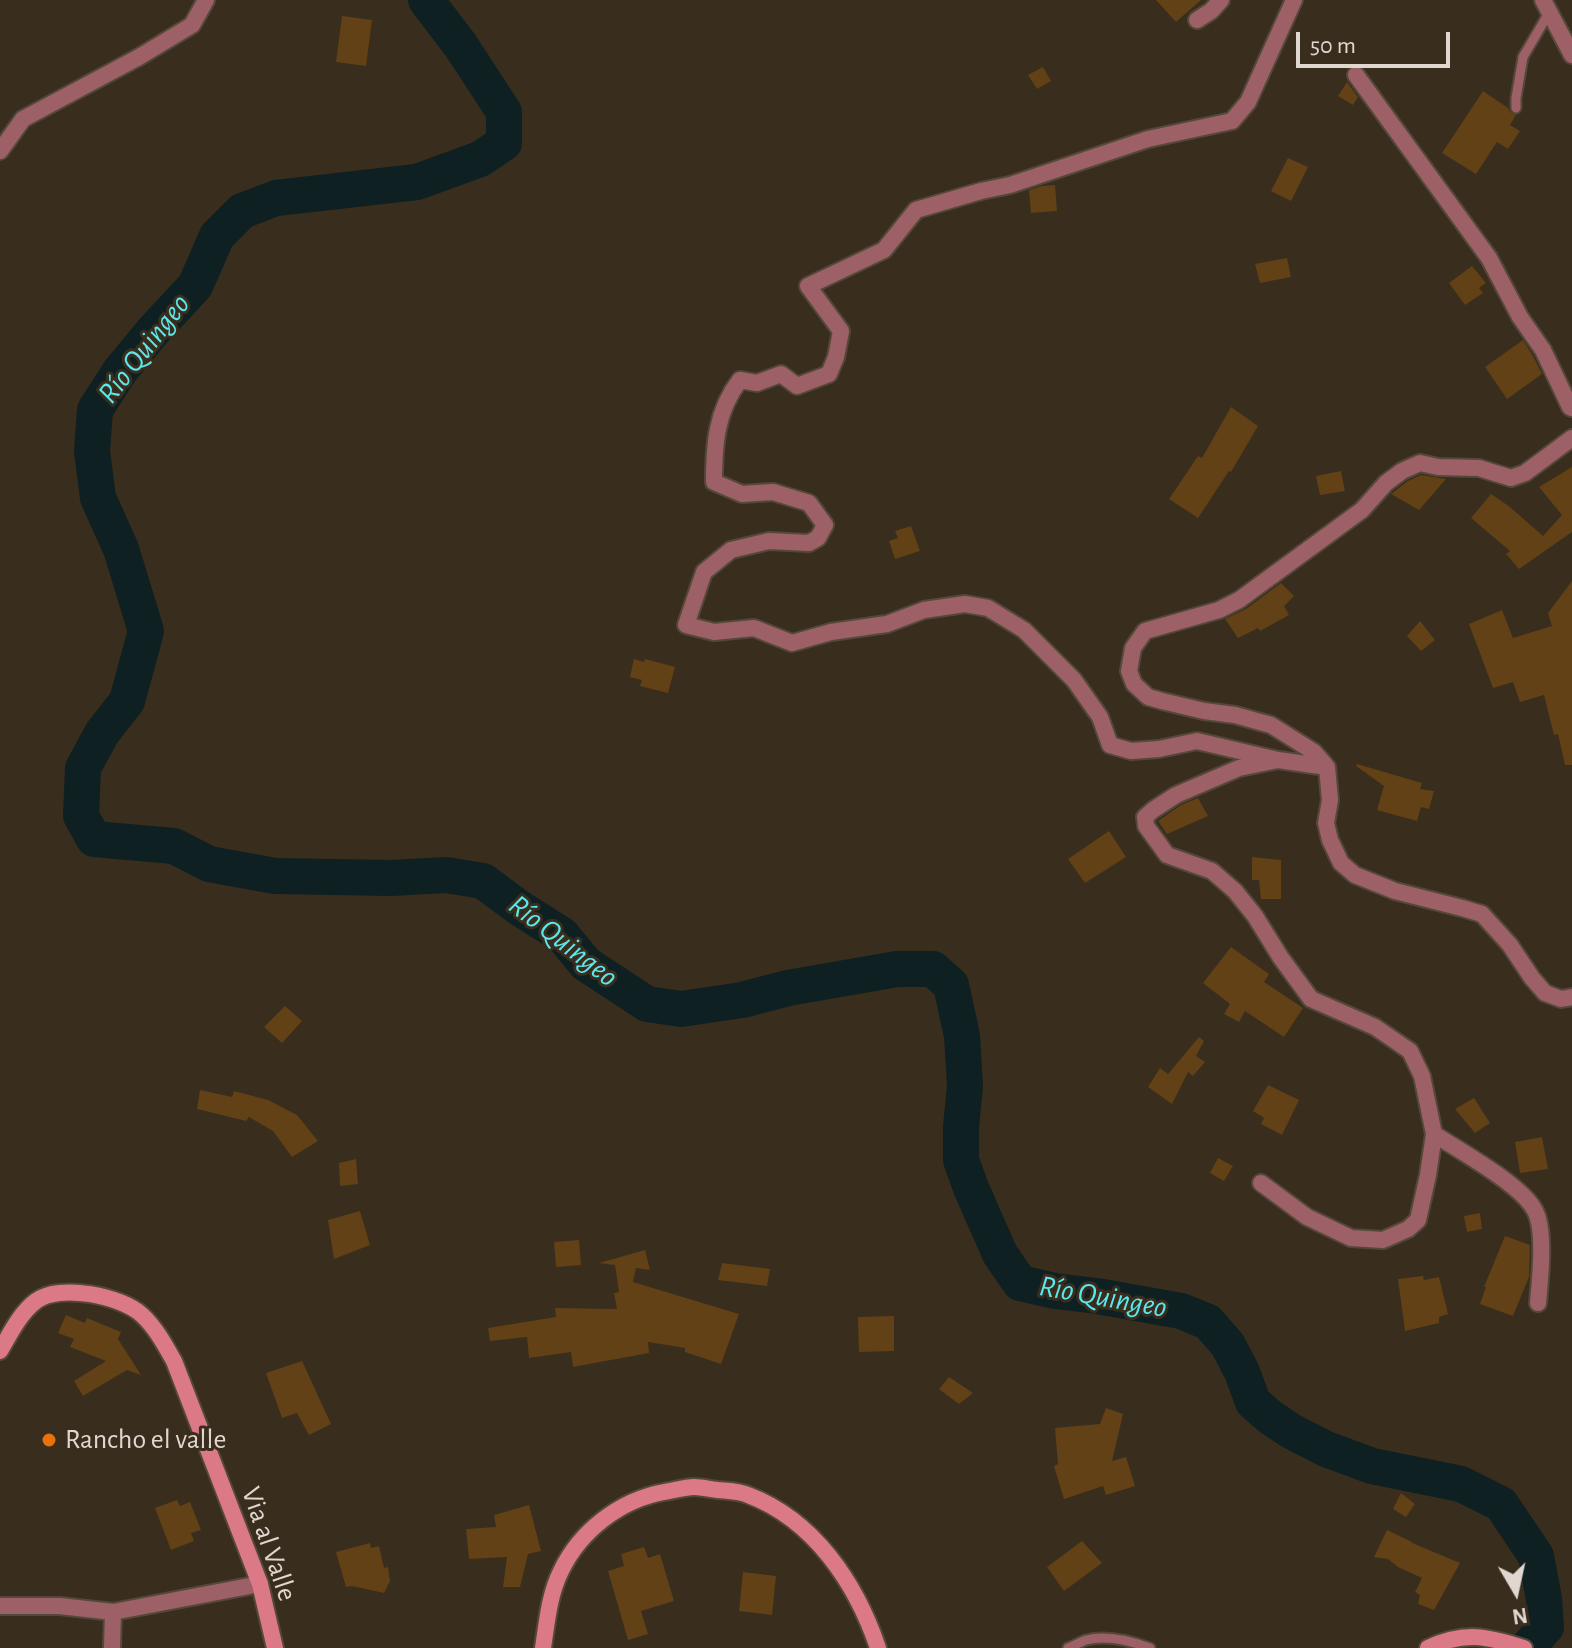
<!DOCTYPE html>
<html>
<head>
<meta charset="utf-8">
<style>
	body { margin:0 }
	#map { position:relative; width:1572px; height:1648px; overflow:hidden; background:#392d1e; font-family:"Alegreya Sans",sans-serif }
	canvas { display:block }
	.north { position:absolute; left:1476px; top:1552px; width:80px; height:80px; -webkit-text-stroke:6px #392d1e; paint-order:stroke; rotate:171deg; font-size:22px; font-weight:700; line-height:32px; text-align:center; color:#e0d8cf }
	.north::after { content:''; display:block; margin:auto; width:28px; height:36px; background:#e0d8cf; clip-path:polygon(50% 0,100% 100%,50% 72%,0 100%) }
	.scale { position:absolute; left:1296px; top:32px; width:154px; height:36px; box-sizing:border-box; border:4px solid #e0d8cf; border-top:0; padding-left:10px; font-size:24px; line-height:28px; white-space:nowrap; color:#e0d8cf; -webkit-text-stroke:6px #392d1e; paint-order:stroke }
</style>
</head>
<body>
<div id="map">
<canvas width="1572" height="1648"></canvas>
<div class="north">N</div>
<div class="scale">50 m</div>
</div>
<script>
const c = document.querySelector('canvas').getContext('2d');
c.lineJoin = 'round';
function trace(path, color, width, dash) {
  c.strokeStyle = color;
  c.lineWidth = width;
  c.lineCap = dash ? 'butt' : 'round';
  c.setLineDash(dash || []);
  c.stroke(path);
}
function fill(path, color) {
  c.fillStyle = color;
  c.fill(path, 'evenodd');
}
function label(font, color, halo, rows, align = 'center') {
  c.font = font + ' "Alegreya Sans",sans-serif';
  c.lineWidth = 6;
  c.setLineDash([]);
  c.textBaseline = 'middle';
  c.strokeStyle = halo;
  c.fillStyle = color;
  for (const [text, x, y, turn = 0] of rows) {
    c.save();
    c.translate(x, y);
    c.rotate((+turn || 0) * Math.PI / 180);
    c.textAlign = isNaN(turn) ? turn : align;
    if (halo) c.strokeText(text, 0, 0);
    c.fillText(text, 0, 0);
    c.restore();
  }
}
trace(new Path2D(`
	M 426,0 L 461,46 L 504,112 L 504,143 L 480,159 L 417,182 L 276,198 L 242,211 L 217,236 L 195,286 L 154,330 L 120,371 L 95,410 L 92,451 L 98,498 L 121,549 L 146,631 L 127,701 L 102,733 L 83,768 L 81,816 L 94,839 L 174,846 L 209,864 L 275,876 L 391,878 L 446,875 L 483,881 L 518,907 L 562,935 L 586,964 L 647,1004 L 681,1009 L 742,1000 L 788,988 L 897,969 L 933,969 L 951,985 L 962,1036 L 965,1086 L 961,1127 L 961,1160 L 971,1188 L 1000,1254 L 1020,1283 L 1055,1291 L 1097,1296 L 1181,1311 L 1208,1322 L 1228,1345 L 1242,1372 L 1253,1402 L 1270,1417 L 1291,1431 L 1326,1449 L 1372,1466 L 1461,1484 L 1501,1504 L 1536,1556 L 1544,1599 L 1546,1627 L 1527,1648`), '#0e2021', 36);
fill(new Path2D(`
	M 1156,0 L 1201,0 L 1176,22 Z
	M 342,16 L 372,20 L 366,66 L 336,62 Z
	M 1043,67 L 1051,81 L 1037,89 L 1028,75 Z
	M 1347,82 L 1358,97 L 1353,105 L 1338,96 Z
	M 1483,91 L 1508,108 L 1510,112 L 1516,115 L 1510,125 L 1520,131 L 1508,149 L 1497,142 L 1476,174 L 1442,153 Z
	M 1288,158 L 1308,167 L 1291,201 L 1271,191 Z
	M 1055,185 L 1057,211 L 1031,213 L 1029,190 L 1042,186 Z
	M 1287,258 L 1291,277 L 1260,283 L 1255,264 Z
	M 1472,266 L 1486,283 L 1479,288 L 1483,293 L 1465,305 L 1449,283 Z
	M 1523,340 L 1533,356 L 1542,374 L 1507,399 L 1485,367 Z
	M 1231,407 L 1258,426 L 1231,472 L 1229,471 L 1198,518 L 1169,499 L 1198,456 L 1202,458 Z
	M 1572,467 L 1572,532 L 1519,569 L 1506,554 L 1510,551 L 1471,518 L 1491,494 L 1510,507 L 1543,536 L 1562,515 L 1539,487 Z
	M 1341,471 L 1345,491 L 1320,495 L 1316,476 Z
	M 1421,475 L 1446,479 L 1419,510 L 1391,494 L 1408,481 Z
	M 911,526 L 920,551 L 895,559 L 889,541 L 898,538 L 895,531 Z
	M 1572,581 L 1572,765 L 1565,765 L 1558,734 L 1554,735 L 1544,695 L 1520,702 L 1513,682 L 1493,688 L 1469,624 L 1502,610 L 1513,638 L 1552,626 L 1548,613 Z
	M 1281,583 L 1294,596 L 1284,606 L 1289,615 L 1260,631 L 1258,628 L 1238,638 L 1225,619 L 1246,609 Z
	M 1420,621 L 1435,640 L 1421,651 L 1407,636 Z
	M 634,659 L 644,662 L 645,659 L 675,667 L 668,693 L 640,686 L 642,680 L 630,677 Z
	M 1357,764 L 1422,783 L 1420,789 L 1434,791 L 1429,809 L 1421,807 L 1417,821 L 1377,810 L 1384,786 L 1356,766 Z
	M 1198,798 L 1208,816 L 1167,834 L 1158,821 L 1181,805 Z
	M 1109,831 L 1126,857 L 1085,883 L 1068,859 Z
	M 1252,857 L 1281,860 L 1281,899 L 1261,899 L 1259,880 L 1252,880 Z
	M 1231,947 L 1269,974 L 1264,982 L 1303,1008 L 1284,1037 L 1245,1011 L 1239,1022 L 1224,1014 L 1230,1004 L 1203,983 Z
	M 285,1006 L 302,1021 L 282,1043 L 264,1027 Z
	M 1199,1037 L 1204,1041 L 1196,1056 L 1205,1062 L 1193,1076 L 1188,1072 L 1172,1104 L 1148,1087 L 1160,1068 L 1168,1074 Z
	M 1268,1085 L 1299,1100 L 1282,1135 L 1261,1124 L 1264,1118 L 1253,1111 Z
	M 200,1090 L 232,1097 L 234,1091 L 268,1100 L 297,1115 L 318,1141 L 292,1157 L 273,1131 L 249,1117 L 246,1121 L 197,1109 Z
	M 1474,1098 L 1490,1123 L 1475,1133 L 1455,1109 Z
	M 1542,1137 L 1548,1169 L 1520,1173 L 1515,1142 Z
	M 1218,1158 L 1233,1166 L 1224,1181 L 1210,1173 Z
	M 356,1159 L 358,1184 L 340,1186 L 339,1163 Z
	M 360,1211 L 370,1245 L 334,1259 L 328,1220 Z
	M 1480,1213 L 1482,1229 L 1467,1232 L 1464,1216 Z
	M 1505,1236 L 1530,1245 L 1529,1277 L 1513,1316 L 1480,1304 L 1486,1287 L 1484,1287 Z
	M 579,1240 L 581,1265 L 556,1267 L 554,1242 Z
	M 645,1250 L 650,1270 L 636,1268 L 633,1282 L 739,1314 L 721,1364 L 685,1352 L 685,1348 L 648,1342 L 649,1353 L 573,1367 L 571,1352 L 529,1358 L 527,1337 L 490,1341 L 488,1328 L 556,1317 L 555,1308 L 617,1309 L 614,1293 L 619,1292 L 615,1265 L 599,1263 Z
	M 722,1263 L 770,1269 L 767,1286 L 718,1280 Z
	M 1423,1276 L 1424,1280 L 1439,1277 L 1448,1314 L 1439,1317 L 1439,1323 L 1405,1331 L 1398,1279 Z
	M 66,1315 L 85,1323 L 87,1318 L 121,1332 L 118,1339 L 141,1375 L 127,1370 L 83,1396 L 74,1381 L 106,1361 L 70,1347 L 74,1339 L 58,1333 Z
	M 894,1316 L 894,1351 L 859,1352 L 858,1317 Z
	M 302,1361 L 331,1424 L 309,1435 L 297,1413 L 282,1418 L 266,1373 Z
	M 949,1377 L 973,1393 L 959,1404 L 939,1389 Z
	M 1106,1408 L 1123,1414 L 1112,1461 L 1126,1457 L 1135,1486 L 1106,1495 L 1103,1486 L 1064,1499 L 1054,1466 L 1058,1464 L 1055,1428 L 1100,1424 Z
	M 1401,1493 L 1415,1504 L 1406,1517 L 1393,1509 Z
	M 177,1500 L 180,1506 L 190,1502 L 201,1530 L 191,1533 L 194,1541 L 171,1550 L 155,1508 Z
	M 529,1505 L 541,1551 L 528,1554 L 520,1587 L 503,1587 L 507,1557 L 469,1559 L 466,1529 L 496,1527 L 494,1515 Z
	M 1387,1530 L 1412,1542 L 1412,1543 L 1460,1563 L 1434,1610 L 1418,1604 L 1420,1595 L 1415,1592 L 1422,1578 L 1398,1567 L 1388,1559 L 1374,1557 Z
	M 1082,1541 L 1102,1563 L 1064,1591 L 1047,1567 Z
	M 370,1543 L 371,1548 L 379,1546 L 384,1568 L 388,1567 L 390,1581 L 384,1593 L 352,1586 L 346,1587 L 336,1552 Z
	M 644,1547 L 648,1558 L 660,1554 L 674,1601 L 641,1611 L 648,1634 L 628,1640 L 608,1571 L 624,1566 L 621,1554 Z
	M 743,1572 L 776,1576 L 772,1615 L 739,1611 Z`), '#614115');
const lane = new Path2D(`
	M 1516,108 L 1516,98 L 1523,57 L 1550,11
	M 1068,1648 C 1074,1646 1080,1642 1086,1640 C 1106,1635 1131,1641 1150,1648`);
const street = new Path2D(`
	M 1543,0 L 1572,55
	M 1197,20 L 1211,11 L 1221,0
	M 1356,75 L 1489,258 L 1520,317 L 1543,350 L 1570,407 L 1572,408
	M 0,151 L 23,119 L 139,57 L 192,25 L 206,0
	M 1572,438 L 1525,473 L 1511,478 L 1479,468 L 1438,467 L 1420,463 L 1402,471 L 1386,483 L 1362,510 L 1239,600 L 1219,610 L 1145,631 L 1133,648 L 1129,671 L 1134,684 L 1148,697 L 1162,701 L 1204,711 L 1235,715 L 1271,725 L 1314,752 L 1327,767 L 1330,800 L 1326,823 L 1330,840 L 1341,863 L 1355,875 L 1395,891 L 1462,908 L 1482,914 L 1510,945 L 1532,978 L 1545,993 L 1561,999 L 1572,997
	M 1278,760 L 1197,741 L 1159,749 L 1131,751 L 1110,745 L 1100,717 L 1074,680 L 1024,630 L 988,608 L 965,604 L 924,610 L 887,624 L 831,632 L 792,643 L 754,628 L 714,632 L 686,625 L 704,572 L 731,550 L 769,541 L 809,543 L 818,538 L 825,525 L 809,503 L 773,492 L 742,494 L 714,482 C 714,445 716,411 740,380 L 757,383 L 781,374 L 797,386 L 829,374 L 836,357 L 841,331 L 808,286 L 884,250 L 916,210 L 981,191 L 1010,185 L 1148,139 L 1232,121 L 1248,102 L 1294,0
	M 1327,767 L 1278,760 L 1239,768 L 1176,795 L 1153,810 L 1145,817 L 1146,826 L 1167,855 L 1212,871 L 1235,891 L 1255,916 L 1281,958 L 1311,999 L 1375,1027 L 1410,1051 L 1422,1076 L 1434,1134 C 1460,1151 1520,1184 1534,1209 C 1546,1228 1540,1280 1538,1303
	M 1261,1183 L 1307,1217 L 1351,1238 L 1383,1240 L 1408,1229 L 1418,1220 L 1428,1175 L 1434,1134
	M 0,1606 L 60,1606 L 113,1612 L 112,1648
	M 113,1612 L 260,1584`);
const secondary = new Path2D(`
	M 0,1351 C 10,1334 20,1313 36,1301 C 59,1283 122,1296 142,1315 C 156,1328 165,1345 174,1361 L 260,1584 L 275,1648
	M 543,1648 C 547,1622 549,1595 561,1571 C 580,1531 620,1500 664,1492 C 673,1491 684,1487 694,1487 C 701,1487 710,1489 718,1490 C 728,1491 739,1491 748,1495 C 814,1520 856,1583 878,1648
	M 1428,1648 C 1464,1631 1487,1636 1524,1648`);
trace(lane, '#54483a', 13);
trace(street, '#54483a', 20);
trace(secondary, '#54483a', 20);
trace(lane, '#9e6067', 9);
trace(street, '#9e6067', 16);
trace(secondary, '#dc7987', 16);
for (const [x, y, r, color] of [
	[49,1440,8,"#e8710a"]
]) {
  const dot = new Path2D();
  dot.arc(x, y, r, 0, 2 * Math.PI);
  c.fillStyle = color;
  c.fill(dot);
  trace(dot, '#392d1e', 3);
}
label('28px', '#e0d8cf', '#392d1e', [
	["Rancho el valle",65,1440]
], 'left');
label('28px', '#e0d8cf', '#392d1e', [
	["Via al Valle",269,1544,71]
]);
label('italic 30px', '#59e8ee', '#392d1e', [
	["Río Quingeo",144,349,-52],
	["Río Quingeo",563,941,38],
	["Río Quingeo",1103,1297,10]
]);
</script>
</body>
</html>
